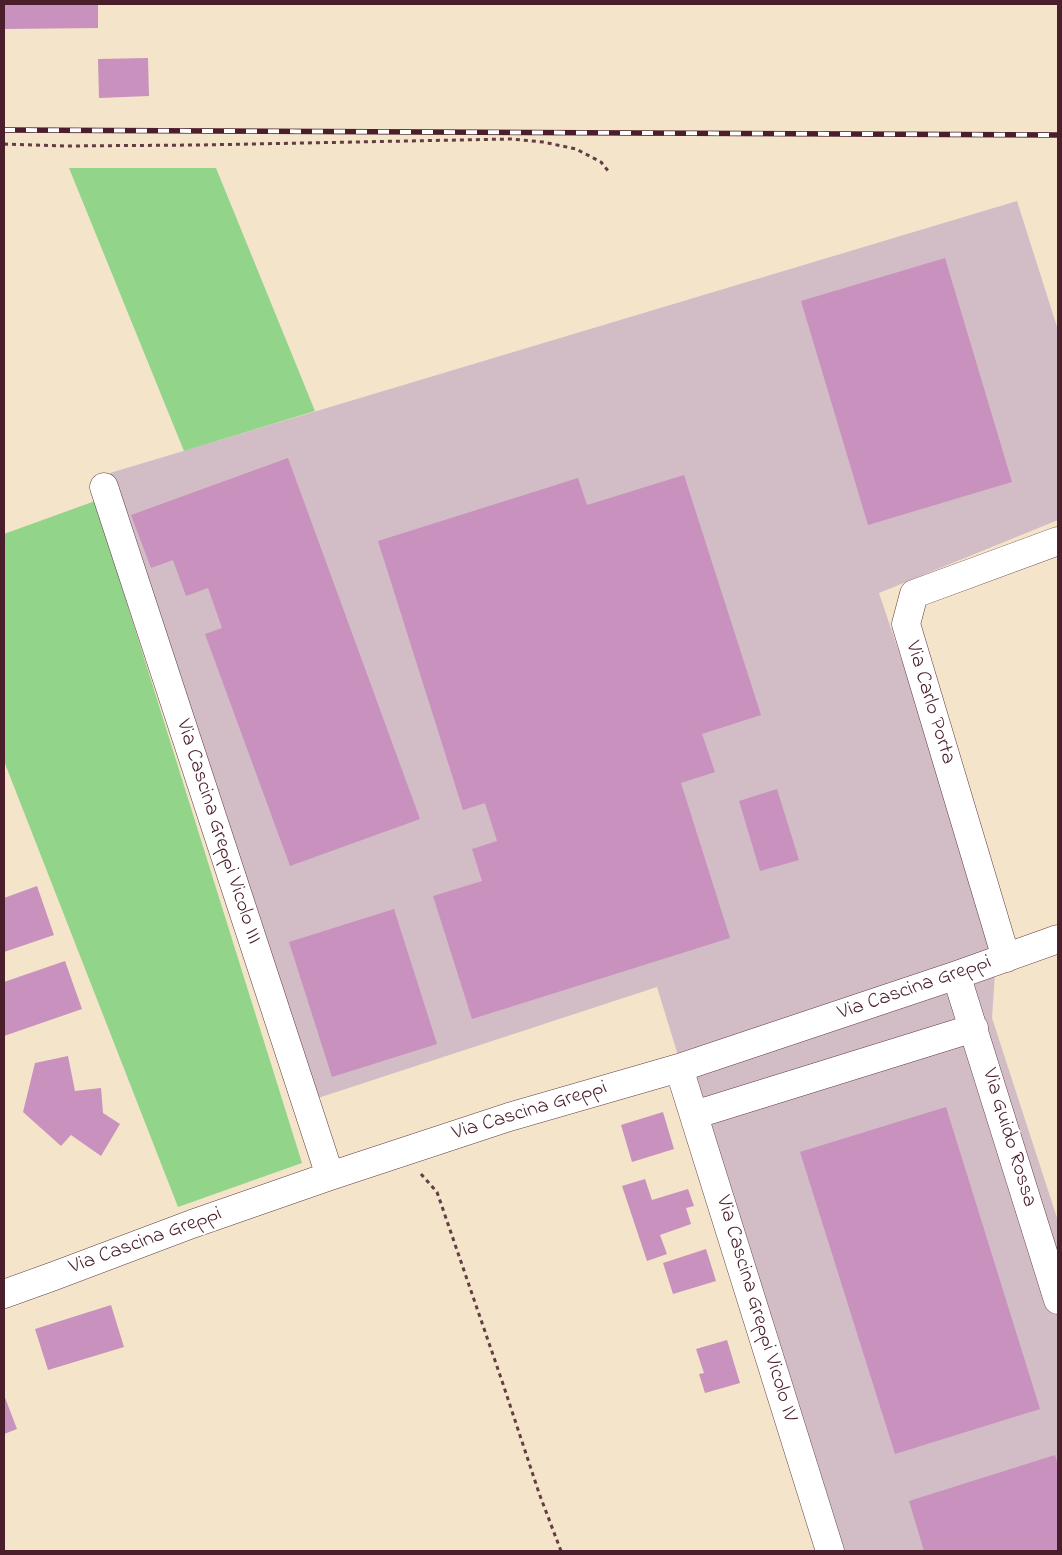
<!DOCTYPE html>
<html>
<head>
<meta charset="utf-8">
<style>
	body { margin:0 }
	#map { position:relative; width:1062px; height:1555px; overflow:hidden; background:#f3e4ca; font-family:"Indie Flower",sans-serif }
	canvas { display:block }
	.frame { position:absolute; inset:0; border:5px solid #4a1f2b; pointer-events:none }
</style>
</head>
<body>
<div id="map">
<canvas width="1062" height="1555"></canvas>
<div class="frame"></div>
</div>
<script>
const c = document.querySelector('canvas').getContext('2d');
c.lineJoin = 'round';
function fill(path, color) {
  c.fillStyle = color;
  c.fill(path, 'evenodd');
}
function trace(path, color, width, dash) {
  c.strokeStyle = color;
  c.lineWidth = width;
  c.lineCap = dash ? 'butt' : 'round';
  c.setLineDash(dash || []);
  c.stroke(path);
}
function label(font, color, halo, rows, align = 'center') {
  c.font = font + ' "Indie Flower",sans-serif';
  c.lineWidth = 4.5;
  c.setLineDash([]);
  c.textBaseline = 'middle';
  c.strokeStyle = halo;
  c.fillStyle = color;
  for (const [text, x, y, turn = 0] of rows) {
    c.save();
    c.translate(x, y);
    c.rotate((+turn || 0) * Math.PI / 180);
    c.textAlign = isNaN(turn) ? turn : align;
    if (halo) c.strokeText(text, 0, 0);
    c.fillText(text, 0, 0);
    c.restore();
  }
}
fill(new Path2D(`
	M 1017,201 L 1058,330 L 1058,520 L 879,593 L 997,943 L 992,1018 L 1058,1221 L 1058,1551 L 830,1551 L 657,987 L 315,1099 L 110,473 Z`), '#d2bdc7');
fill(new Path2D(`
	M 69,168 L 216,168 L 315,411 L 184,451 Z
	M 95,501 L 302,1163 L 178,1207 L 4,761 L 4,534 Z`), '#93d48b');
fill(new Path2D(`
	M 4,4 L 98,4 L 98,28 L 4,29 Z
	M 148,58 L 149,96 L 99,98 L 98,59 Z
	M 945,258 L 1012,482 L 868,525 L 801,301 Z
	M 288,458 L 420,819 L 290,866 L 205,634 L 222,628 L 208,588 L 186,596 L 173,560 L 151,568 L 131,515 Z
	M 684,475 L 761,715 L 702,734 L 715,772 L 681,783 L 730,938 L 472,1019 L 433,896 L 482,881 L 472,849 L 497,841 L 485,803 L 463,810 L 378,541 L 578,478 L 587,505 Z
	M 777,789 L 799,860 L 760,871 L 739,801 Z
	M 37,886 L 54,935 L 4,952 L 4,898 Z
	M 394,909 L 437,1044 L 332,1077 L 289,942 Z
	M 65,961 L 82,1009 L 4,1036 L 4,982 Z
	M 68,1056 L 75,1091 L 101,1088 L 103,1113 L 120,1124 L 101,1156 L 71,1135 L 61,1146 L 23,1112 L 35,1063 Z
	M 946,1107 L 1040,1409 L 895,1454 L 800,1152 Z
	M 663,1112 L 674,1149 L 632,1162 L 621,1125 Z
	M 645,1179 L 652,1200 L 688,1189 L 694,1206 L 686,1208 L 691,1224 L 660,1235 L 667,1254 L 647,1261 L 622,1186 Z
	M 706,1249 L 716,1281 L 673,1294 L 663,1263 Z
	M 111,1305 L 124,1347 L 48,1370 L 35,1329 Z
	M 727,1340 L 740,1383 L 705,1393 L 699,1374 L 704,1373 L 696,1349 Z
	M 4,1395 L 17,1429 L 4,1434 Z
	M 1055,1455 L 1058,1465 L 1058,1551 L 924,1551 L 909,1501 Z`), '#c991bd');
const minor = new Path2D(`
	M 104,487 L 330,1176
	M 1006,958 L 906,624 L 914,594 L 1058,541
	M 957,975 L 960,987 L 1058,1300
	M 679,1068 L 830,1551
	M 694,1115 L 974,1028
	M 4,1294 L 54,1276 L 192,1224 L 330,1176 L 509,1117 L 679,1068 L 957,975 L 1058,939`);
trace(minor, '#633d43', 29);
trace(new Path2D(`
	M 4,144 L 65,146 L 200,145 L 511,139 L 543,142 L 576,149 L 601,162 L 609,172
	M 421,1174 L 437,1192 L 502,1381 L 539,1493 L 561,1551`), '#633d43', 3, [4, 4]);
trace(minor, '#fff', 28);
const rail = new Path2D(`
	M 4,130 L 1058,135`);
trace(rail, '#4a1f2b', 5.5);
trace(rail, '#fff', 4, [11]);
label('21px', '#4a1f2b', '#fff', [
	["Via Carlo Porta",929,703,73],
	["Via Cascina Greppi Vicolo III",217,832,72],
	["Via Cascina Greppi",915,989,-19],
	["Via Cascina Greppi",530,1112,-17],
	["Via Guido Rossa",1008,1138,73],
	["Via Cascina Greppi",146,1242,-20],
	["Via Cascina Greppi Vicolo IV",755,1309,73]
]);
</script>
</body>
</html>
